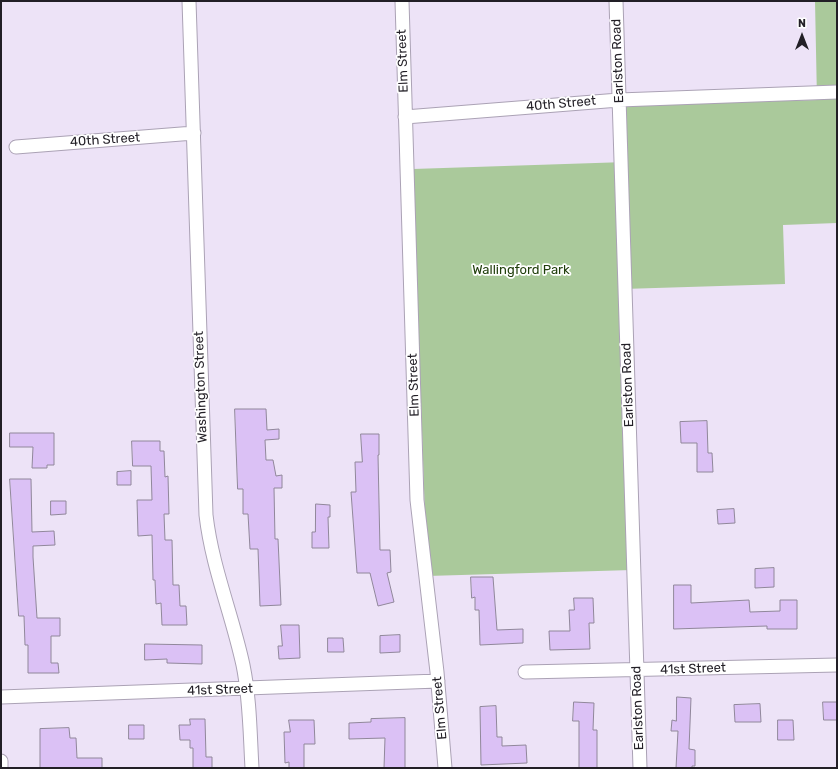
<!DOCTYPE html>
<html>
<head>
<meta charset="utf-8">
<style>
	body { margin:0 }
	#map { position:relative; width:838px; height:769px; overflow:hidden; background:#ede3f7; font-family:Rubik,sans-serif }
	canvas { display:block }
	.frame { position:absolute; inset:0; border:2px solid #221f26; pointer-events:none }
	.north { position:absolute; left:782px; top:16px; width:40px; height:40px; -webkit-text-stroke:3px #fff; paint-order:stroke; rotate:0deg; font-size:11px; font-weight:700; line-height:16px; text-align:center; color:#221f26 }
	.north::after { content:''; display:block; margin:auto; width:14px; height:18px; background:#221f26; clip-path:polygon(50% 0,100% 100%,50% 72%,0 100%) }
</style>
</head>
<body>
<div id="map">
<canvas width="838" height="769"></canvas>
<div class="frame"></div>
<div class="north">N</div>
</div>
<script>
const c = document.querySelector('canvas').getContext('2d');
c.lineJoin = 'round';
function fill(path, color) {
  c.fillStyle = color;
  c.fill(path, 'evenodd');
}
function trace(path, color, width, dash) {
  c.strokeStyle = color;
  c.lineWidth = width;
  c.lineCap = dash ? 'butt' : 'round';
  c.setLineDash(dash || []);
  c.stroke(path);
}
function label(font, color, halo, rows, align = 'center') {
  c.font = font + ' Rubik,sans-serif';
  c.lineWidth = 3.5;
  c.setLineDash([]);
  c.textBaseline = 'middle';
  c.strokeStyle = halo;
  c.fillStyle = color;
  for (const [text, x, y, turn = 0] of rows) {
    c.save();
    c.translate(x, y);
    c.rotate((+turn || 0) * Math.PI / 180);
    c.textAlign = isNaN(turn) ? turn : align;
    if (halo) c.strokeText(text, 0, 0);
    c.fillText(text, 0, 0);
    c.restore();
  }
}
fill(new Path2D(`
	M 815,1 L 837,1 L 837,223 L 783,225 L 785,284 L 623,289 L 632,570 L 427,576 L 413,169 L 626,162 L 625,105 L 817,100 Z`), '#aac99b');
const building = new Path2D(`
	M 235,409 L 266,409 L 267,430 L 279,429 L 279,439 L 265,440 L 266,460 L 273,460 L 276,476 L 282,475 L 282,488 L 274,488 L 275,539 L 278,539 L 281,605 L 260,606 L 258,549 L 250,549 L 248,514 L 243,514 L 243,489 L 238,489 Z
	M 707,421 L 708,453 L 712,453 L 713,472 L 697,472 L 697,443 L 681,443 L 680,422 Z
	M 10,433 L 54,433 L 54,465 L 47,465 L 47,468 L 32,468 L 33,447 L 10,447 Z
	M 361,434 L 379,434 L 379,455 L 378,455 L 380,550 L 390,550 L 391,572 L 387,573 L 394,602 L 378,606 L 370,573 L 357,573 L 351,492 L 356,492 L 355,462 L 362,462 Z
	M 132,441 L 160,441 L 160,451 L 164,451 L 165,477 L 168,476 L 169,514 L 164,514 L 165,540 L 172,540 L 173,585 L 179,585 L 180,606 L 186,606 L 187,625 L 162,625 L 161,603 L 156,604 L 155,580 L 153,580 L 152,535 L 138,536 L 137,500 L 152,500 L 151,466 L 133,466 Z
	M 131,471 L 131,485 L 117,485 L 117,472 Z
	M 10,479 L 31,479 L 32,532 L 54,531 L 55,545 L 33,546 L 33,557 L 37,618 L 60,618 L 60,636 L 51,636 L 51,663 L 58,663 L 59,673 L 28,673 L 28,645 L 25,645 L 24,616 L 19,616 Z
	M 51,501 L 66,501 L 66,514 L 51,515 Z
	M 316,504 L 330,505 L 330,517 L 328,517 L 329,548 L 312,548 L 312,532 L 315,532 Z
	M 734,509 L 735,523 L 718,524 L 717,510 Z
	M 774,568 L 774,587 L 755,588 L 755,569 Z
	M 471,577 L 493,577 L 497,630 L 523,629 L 523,643 L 480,645 L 479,610 L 475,610 L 475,597 L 472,598 Z
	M 674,585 L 691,585 L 691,603 L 749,600 L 750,612 L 780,611 L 780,600 L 797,600 L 797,629 L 767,629 L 767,626 L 674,629 Z
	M 574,598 L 593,598 L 594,623 L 589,623 L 590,649 L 550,650 L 549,631 L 570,631 L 569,610 L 574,610 Z
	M 281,625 L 299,625 L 300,658 L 279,659 L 278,646 L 282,646 Z
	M 400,635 L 400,652 L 380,653 L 380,636 Z
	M 328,638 L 343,638 L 344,652 L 328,652 Z
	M 145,644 L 202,645 L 202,664 L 167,663 L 167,659 L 145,660 Z
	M 677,697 L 691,698 L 689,749 L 695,750 L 695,766 L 692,766 L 692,768 L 676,768 L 678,731 L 671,731 L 672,720 L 676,721 Z
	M 574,702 L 594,703 L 593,730 L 597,730 L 597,768 L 579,768 L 579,721 L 573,721 Z
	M 823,702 L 837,702 L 837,720 L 824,720 Z
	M 760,704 L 761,722 L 735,722 L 734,705 Z
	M 496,706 L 497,737 L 502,737 L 502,746 L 526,745 L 527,763 L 481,765 L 480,707 Z
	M 405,718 L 405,768 L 384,768 L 385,738 L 349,739 L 349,723 L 371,722 L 371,719 Z
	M 190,719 L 205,719 L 206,757 L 212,757 L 212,768 L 193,768 L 193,748 L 190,748 L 190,740 L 180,740 L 179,725 L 190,725 Z
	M 289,720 L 314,720 L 315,744 L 304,744 L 304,768 L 289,768 L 289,762 L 285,763 L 284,732 L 290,732 Z
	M 778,720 L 793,720 L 794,740 L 778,740 Z
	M 129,725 L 144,725 L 144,739 L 129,739 Z
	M 69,728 L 70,738 L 76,738 L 77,758 L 102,758 L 102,768 L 40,768 L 40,729 Z`);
fill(building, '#dbc1f5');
trace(building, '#90879a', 1);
const street = new Path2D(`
	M 189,1 L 206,515 C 212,567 232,614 243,665 C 250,699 250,734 252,768
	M 402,1 L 417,500 L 437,672 L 445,768
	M 616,1 L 640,768
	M 405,117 L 619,100 L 837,92
	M 16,147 L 194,133
	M 525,672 L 837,665
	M 1,697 L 438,681
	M 1,761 L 1,768`);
trace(street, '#aba2b5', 15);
trace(street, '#fff', 13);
label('13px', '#221f26', '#fff', [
	["Elm Street",403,61,-92],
	["Earlston Road",618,61,-92],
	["40th Street",561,104,-5],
	["40th Street",105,140,-4],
	["Elm Street",414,385,-92],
	["Earlston Road",628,385,-92],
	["Washington Street",201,387,-92],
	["41st Street",693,669,-2],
	["41st Street",220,690,-2],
	["Elm Street",440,708,-95],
	["Earlston Road",638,708,-92]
]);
label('13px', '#203e0b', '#fff', [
	["Wallingford Park",521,270]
]);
</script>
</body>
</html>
